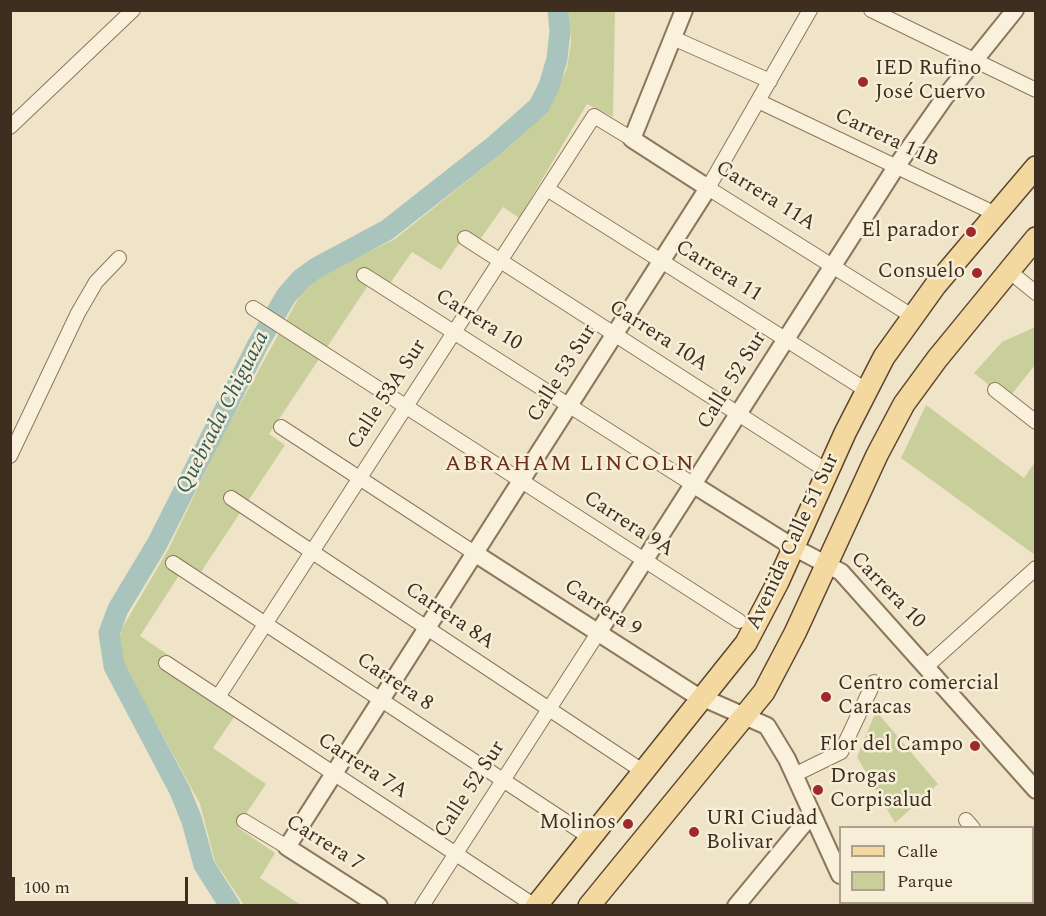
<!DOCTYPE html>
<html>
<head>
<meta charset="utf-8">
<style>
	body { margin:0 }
	#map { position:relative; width:1046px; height:916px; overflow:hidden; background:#f0e4c8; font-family:Spectral,serif }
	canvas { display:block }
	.frame { position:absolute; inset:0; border:12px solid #3d2e20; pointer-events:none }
	.legend { position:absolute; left:839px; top:826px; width:195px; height:78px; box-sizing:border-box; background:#f7eed8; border:2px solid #ada18e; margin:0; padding:8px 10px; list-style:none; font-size:18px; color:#3d2e20 }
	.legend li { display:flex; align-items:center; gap:12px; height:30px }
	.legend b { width:30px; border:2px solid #ada18e }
	.scale { position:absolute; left:12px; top:877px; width:176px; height:27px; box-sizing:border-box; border:3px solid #3d2e20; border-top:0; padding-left:8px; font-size:18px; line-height:21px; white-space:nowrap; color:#3d2e20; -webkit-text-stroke:4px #f7eed8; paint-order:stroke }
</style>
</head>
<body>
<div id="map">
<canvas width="1046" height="916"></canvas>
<div class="frame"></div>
<ul class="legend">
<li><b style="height:8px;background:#f3d9a0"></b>Calle</li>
<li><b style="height:16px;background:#c9cf9b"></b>Parque</li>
</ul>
<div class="scale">100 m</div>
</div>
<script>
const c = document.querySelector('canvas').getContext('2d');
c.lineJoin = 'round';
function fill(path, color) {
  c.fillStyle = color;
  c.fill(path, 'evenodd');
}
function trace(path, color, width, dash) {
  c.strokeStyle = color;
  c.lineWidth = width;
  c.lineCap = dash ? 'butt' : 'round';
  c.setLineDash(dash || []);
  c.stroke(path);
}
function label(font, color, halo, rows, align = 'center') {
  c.font = font + ' Spectral,serif';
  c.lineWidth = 5;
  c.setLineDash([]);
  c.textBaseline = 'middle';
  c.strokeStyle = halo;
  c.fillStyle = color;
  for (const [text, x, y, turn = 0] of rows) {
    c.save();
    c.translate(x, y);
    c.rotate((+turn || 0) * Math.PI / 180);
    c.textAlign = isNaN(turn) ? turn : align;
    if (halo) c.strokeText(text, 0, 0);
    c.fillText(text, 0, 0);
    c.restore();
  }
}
fill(new Path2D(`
	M 569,11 L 615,11 L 613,117 L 587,104 L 519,218 L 503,207 L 472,251 L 459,243 L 441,270 L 412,252 L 388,286 L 373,278 L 269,434 L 285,445 L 201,572 L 187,563 L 140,636 L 176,660 L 168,672 L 234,717 L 213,748 L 266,784 L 237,827 L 275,853 L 260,878 L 301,905 L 244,905 L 215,862 L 200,804 L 122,660 L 119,644 L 121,630 L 169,548 L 224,433 L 303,290 L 322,274 L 395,239 L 508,148 L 549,108 L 567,68 L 571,42 Z
	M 1035,327 L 1035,365 L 1012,394 L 1001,384 L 995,390 L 974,373 L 1002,342 Z
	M 926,405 L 1024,478 L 1035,462 L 1035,555 L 901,458 Z
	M 876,711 L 938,784 L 895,823 L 857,757 Z`), '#c9cf9b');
trace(new Path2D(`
	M 230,906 L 204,865 L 192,821 L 180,791 L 114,666 L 109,633 L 118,609 L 157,544 L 258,344 L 286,296 L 301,279 L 316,268 L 387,230 L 494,146 L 539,106 L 549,86 L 557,59 L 560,31 L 558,10`), '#a9c4bc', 21);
const minor = new Path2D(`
	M 810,10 L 708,188 L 912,316
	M 871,10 L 1036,90
	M 673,38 L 770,81
	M 758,101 L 996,214
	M 10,127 L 133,10
	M 547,189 L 866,390
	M 465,238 L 827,471
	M 1009,271 L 1036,293
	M 364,275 L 694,485
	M 253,308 L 739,621
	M 995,390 L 1036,422
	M 281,427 L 476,554
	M 10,456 L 78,313 L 96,282 L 119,258
	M 231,498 L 644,772
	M 173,563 L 591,838
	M 166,663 L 535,906
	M 927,666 L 1036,568
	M 218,697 L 594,116 L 632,139
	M 794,775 L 841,752 L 874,682
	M 966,820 L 973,828
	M 244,821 L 287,847
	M 422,906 L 598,633`);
const tertiary = new Path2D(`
	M 694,485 L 793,547 L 841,572 L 1036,790
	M 476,554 L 692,693 L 767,726 L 787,759 L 840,875
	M 598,633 L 896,167 L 945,97 L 1015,10
	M 1032,878 L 1036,875
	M 853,902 L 855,906
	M 379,906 L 287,847 L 708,188 L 632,139 L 684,10
	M 736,906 L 812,814
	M 1000,906 L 1004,902`);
const primary = new Path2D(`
	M 536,906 L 746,643 L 778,582 L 845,433 L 884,357 L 935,286 L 1036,167
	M 589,906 L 764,692 L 795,633 L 877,455 L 904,404 L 937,359 L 1036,238`);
trace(minor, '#8d765c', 16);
trace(tertiary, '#8d765c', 20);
trace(primary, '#5b4430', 24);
trace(minor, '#faf1dc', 14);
trace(tertiary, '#faf1dc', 16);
trace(primary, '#f3d9a0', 21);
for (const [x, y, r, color] of [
	[863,82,6,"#9e2a2b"],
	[971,232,6,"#9e2a2b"],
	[977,273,6,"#9e2a2b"],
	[826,697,6,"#9e2a2b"],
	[975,746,6,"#9e2a2b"],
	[818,790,6,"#9e2a2b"],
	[628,824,6,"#9e2a2b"],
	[694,832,6,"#9e2a2b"]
]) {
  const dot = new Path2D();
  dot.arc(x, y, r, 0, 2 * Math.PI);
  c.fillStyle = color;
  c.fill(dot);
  trace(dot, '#f7eed8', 2);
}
label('21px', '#3d2e20', '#f7eed8', [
	["IED Rufino",875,70],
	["José Cuervo",875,94],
	["El parador",959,232,"right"],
	["Consuelo",965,273,"right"],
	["Centro comercial",838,685],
	["Caracas",838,709],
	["Flor del Campo",963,746,"right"],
	["Drogas",830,778],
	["Corpisalud",830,802],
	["URI Ciudad",706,820],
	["Bolivar",706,844],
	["Molinos",616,824,"right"]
], 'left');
label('21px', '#3d2e20', '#f7eed8', [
	["Carrera 11B",886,139,25],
	["Carrera 11A",765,197,32],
	["Carrera 11",718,272,32],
	["Carrera 10",478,321,32],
	["Carrera 10A",658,337,33],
	["Calle 53 Sur",563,374,-58],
	["Calle 52 Sur",733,381,-58],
	["Calle 53A Sur",388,395,-57],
	["Carrera 9A",628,525,33],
	["Avenida Calle 51 Sur",794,542,-65],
	["Carrera 10",887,591,46],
	["Carrera 9",602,609,33],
	["Carrera 8A",449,617,34],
	["Carrera 8",394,683,34],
	["Carrera 7A",362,767,33],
	["Calle 52 Sur",471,790,-57],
	["Carrera 7",324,844,32]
]);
label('italic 22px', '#2f5d5a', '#f7eed8', [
	["Quebrada Chiguaza",224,413,-63]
]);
c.letterSpacing = '1.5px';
label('22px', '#6b2e1e', '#f7eed8', [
	["ABRAHAM LINCOLN",570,466]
]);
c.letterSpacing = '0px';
</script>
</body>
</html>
